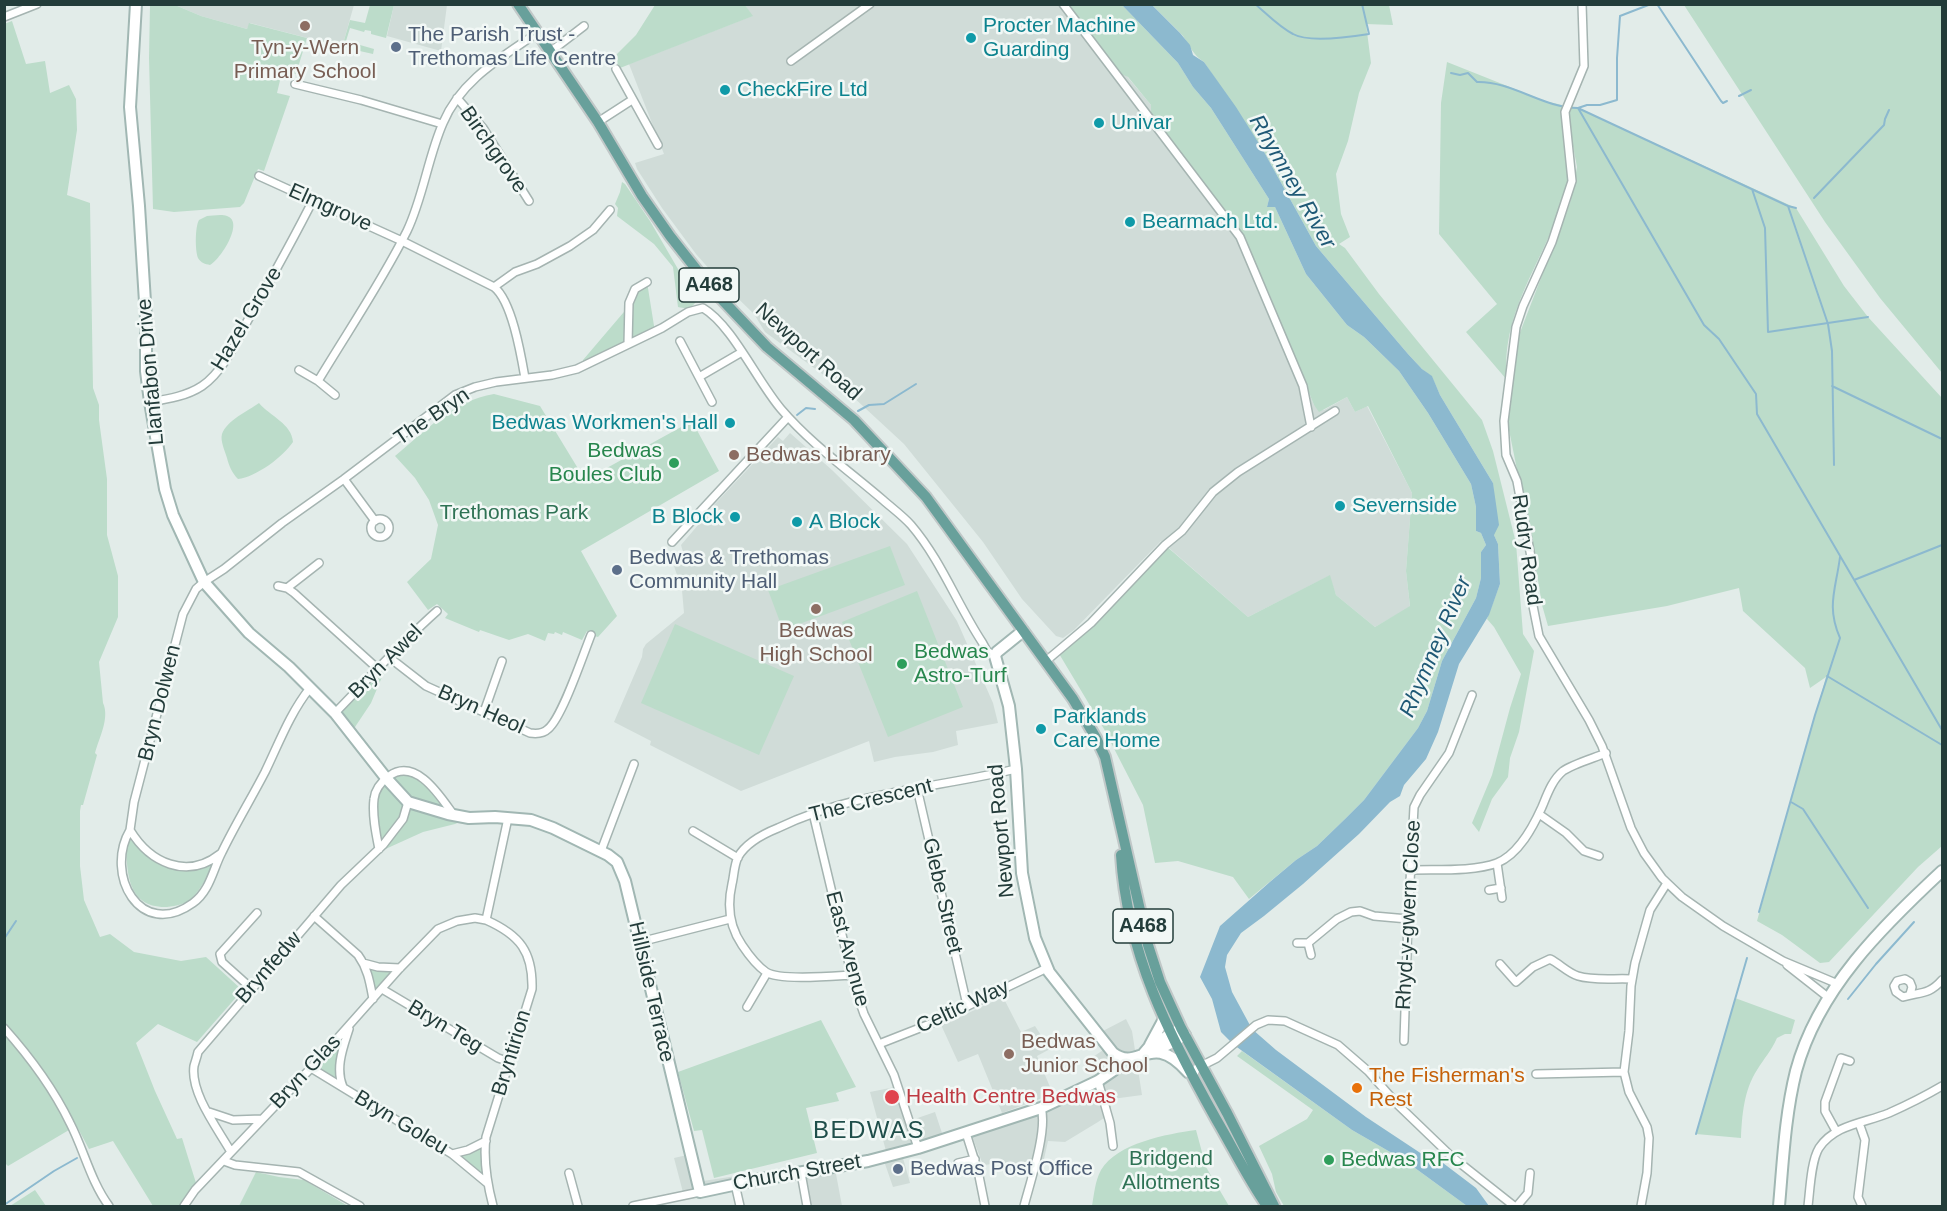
<!DOCTYPE html>
<html>
<head>
<meta charset="utf-8">
<style>
	body { margin:0 }
	#map { position:relative; width:1947px; height:1211px; overflow:hidden; background:#e2ece9; font-family:Helvetica,sans-serif }
	canvas { display:block }
	.frame { position:absolute; inset:0; border:6px solid #233c3a; pointer-events:none }
</style>
</head>
<body>
<div id="map">
<canvas width="1947" height="1211"></canvas>
<div class="frame"></div>
</div>
<script>
const c = document.querySelector('canvas').getContext('2d');
c.lineJoin = 'round';
function fill(path, color) {
  c.fillStyle = color;
  c.fill(path, 'evenodd');
}
function trace(path, color, width, dash) {
  c.strokeStyle = color;
  c.lineWidth = width;
  c.lineCap = dash ? 'butt' : 'round';
  c.setLineDash(dash || []);
  c.stroke(path);
}
function label(font, color, halo, rows, align = 'center') {
  c.font = font + ' Helvetica,sans-serif';
  c.lineWidth = 5;
  c.setLineDash([]);
  c.textBaseline = 'middle';
  c.strokeStyle = halo;
  c.fillStyle = color;
  for (const [text, x, y, turn = 0] of rows) {
    c.save();
    c.translate(x, y);
    c.rotate((+turn || 0) * Math.PI / 180);
    c.textAlign = isNaN(turn) ? turn : align;
    if (halo) c.strokeText(text, 0, 0);
    c.fillText(text, 0, 0);
    c.restore();
  }
}
fill(new Path2D(`
	M 175,5 L 354,5 L 342,47 L 250,23 L 247,29 L 201,16 Z
	M 394,5 L 447,5 L 441,51 L 387,36 Z
	M 745,5 L 1067,5 L 1151,105 L 1151,115 L 1244,240 L 1268,291 L 1314,405 L 1324,410 L 1347,397 L 1355,412 L 1367,406 L 1412,493 L 1406,571 L 1410,607 L 1375,627 L 1336,595 L 1329,576 L 1248,617 L 1161,541 L 1074,630 L 1063,638 L 1056,636 L 1022,599 L 983,542 L 904,444 L 851,395 L 765,332 L 754,314 L 719,280 L 696,254 L 662,208 L 637,169 L 635,163 L 664,154 L 629,64 L 752,16 Z
	M 790,433 L 832,470 L 907,544 L 957,621 L 993,703 L 998,723 L 956,731 L 958,745 L 933,752 L 895,757 L 874,762 L 869,741 L 741,791 L 650,745 L 651,741 L 614,722 L 642,657 L 643,649 L 646,644 L 684,613 L 682,590 L 673,563 L 683,552 L 681,545 L 704,518 L 712,513 L 714,505 L 778,437 L 783,441 Z
	M 1003,997 L 1021,1032 L 1035,1026 L 1050,1049 L 1037,1056 L 1053,1094 L 1002,1113 L 978,1054 L 958,1062 L 942,1027 L 942,1025 Z
	M 1126,1019 L 1132,1031 L 1142,1095 L 1112,1099 L 1110,1114 L 1098,1122 L 1065,1142 L 1048,1141 L 1044,1159 L 1016,1164 L 1003,1163 L 983,1165 L 972,1136 L 903,1158 L 910,1183 L 893,1187 L 884,1161 L 836,1174 L 842,1206 L 803,1206 L 798,1177 L 685,1200 L 674,1158 L 696,1153 L 703,1181 L 848,1159 L 886,1151 L 870,1092 L 895,1087 L 906,1122 L 935,1112 L 943,1136 L 1004,1117 L 1052,1098 L 1098,1076 L 1090,1059 L 1109,1046 L 1101,1032 Z`), '#d0dcd8');
fill(new Path2D(`
	M 1941,4 L 1942,6 L 1942,373 L 1880,298 L 1825,222 L 1684,5 Z
	M 150,5 L 175,5 L 201,16 L 247,29 L 249,23 L 307,38 L 296,74 L 282,72 L 277,93 L 290,96 L 264,171 L 258,169 L 244,203 L 240,207 L 174,212 L 153,209 L 149,58 Z
	M 370,5 L 394,5 L 386,38 L 371,34 L 371,31 L 365,30 L 364,32 L 350,28 L 346,41 L 374,49 L 373,54 L 342,47 L 350,20 L 365,23 Z
	M 655,5 L 745,5 L 753,16 L 620,68 L 614,57 L 636,35 Z
	M 1067,5 L 1122,5 L 1178,63 L 1193,87 L 1211,108 L 1269,199 L 1267,207 L 1275,207 L 1306,274 L 1347,325 L 1364,337 L 1399,371 L 1428,413 L 1471,484 L 1476,507 L 1476,531 L 1481,533 L 1486,545 L 1481,552 L 1481,578 L 1476,598 L 1442,661 L 1427,711 L 1418,728 L 1364,800 L 1345,819 L 1317,846 L 1296,860 L 1249,899 L 1233,877 L 1178,861 L 1155,863 L 1143,805 L 1104,729 L 1058,652 L 1165,545 L 1248,617 L 1330,575 L 1336,595 L 1375,627 L 1410,606 L 1406,571 L 1412,493 L 1368,406 L 1355,412 L 1347,397 L 1319,412 L 1314,405 L 1268,291 L 1244,240 L 1151,115 L 1151,105 L 1128,77 L 1119,73 Z
	M 1152,5 L 1389,5 L 1393,25 L 1366,24 L 1371,63 L 1359,93 L 1348,141 L 1336,174 L 1341,214 L 1350,237 L 1339,244 L 1345,248 L 1379,294 L 1482,420 L 1493,451 L 1516,543 L 1523,634 L 1534,651 L 1519,732 L 1510,758 L 1508,777 L 1492,799 L 1479,832 L 1472,823 L 1492,775 L 1510,708 L 1521,674 L 1494,627 L 1487,619 L 1500,584 L 1498,544 L 1494,535 L 1493,483 L 1440,395 L 1432,377 L 1422,369 L 1408,354 L 1316,246 L 1263,150 L 1204,62 C 1193,55 1190,46 1183,36 C 1173,25 1162,15 1152,5 Z
	M 12,21 L 26,64 L 45,61 L 50,93 L 69,85 L 76,99 L 77,130 L 67,195 L 90,203 L 93,388 L 99,405 L 99,420 L 107,479 L 107,535 L 118,576 L 118,617 L 99,662 L 103,703 C 110,718 99,738 95,753 L 97,755 L 83,805 L 81,805 L 80,811 L 80,866 L 84,900 L 100,937 L 110,934 L 134,952 L 181,961 L 206,957 L 240,988 L 239,994 L 197,1042 L 158,1024 L 136,1043 L 155,1091 L 177,1139 L 182,1138 L 196,1183 L 180,1206 L 153,1206 L 113,1141 L 89,1149 L 74,1121 L 67,1124 L 69,1130 L 8,1166 L 5,1163 L 4,24 Z
	M 1447,62 L 1545,101 L 1562,105 C 1562,132 1572,162 1566,188 C 1550,256 1500,306 1507,380 L 1466,332 L 1497,304 L 1439,234 L 1441,103 Z
	M 1571,108 L 1578,108 L 1796,208 L 1844,286 L 1868,317 L 1942,398 L 1942,846 L 1918,867 L 1829,962 L 1820,963 L 1782,935 L 1757,921 L 1826,677 L 1810,688 L 1805,668 L 1743,611 L 1739,588 L 1667,606 L 1548,626 L 1542,605 L 1533,549 L 1509,430 L 1509,407 L 1519,335 L 1570,203 L 1577,167 L 1568,120 Z
	M 622,182 L 625,184 L 650,221 L 692,293 L 696,302 C 690,309 687,309 678,307 L 673,267 L 654,244 L 617,216 L 618,208 L 615,204 L 620,192 Z
	M 207,216 C 212,216 221,214 227,216 C 245,222 220,260 210,265 C 205,264 201,263 198,258 C 195,250 195,227 199,220 Z
	M 647,282 L 655,332 L 583,367 L 583,360 L 629,306 L 632,295 Z
	M 494,394 L 540,406 L 585,480 L 692,421 L 719,471 L 581,551 L 617,616 L 598,637 L 591,635 L 587,631 L 582,640 L 563,632 L 562,635 L 555,632 L 554,634 L 548,633 L 545,641 L 528,634 L 509,640 L 480,630 L 479,632 L 445,618 L 448,614 L 437,604 L 428,610 L 407,582 L 431,559 L 438,525 L 429,500 L 415,478 L 395,456 C 424,432 454,400 494,394 Z
	M 259,403 C 270,416 292,424 293,442 C 283,457 256,477 238,479 C 232,473 229,466 227,458 C 225,451 220,441 222,434 C 227,420 248,411 259,403 Z
	M 890,546 L 905,585 L 783,630 L 768,590 Z
	M 917,591 L 963,707 L 888,737 L 842,622 Z
	M 675,624 L 794,676 L 759,755 L 641,703 Z
	M 390,658 L 371,703 L 351,733 L 335,713 Z
	M 403,772 L 422,777 L 453,814 L 469,818 L 455,824 L 423,832 L 370,856 L 379,849 L 374,797 L 386,778 Z
	M 129,839 C 147,853 164,873 190,870 C 198,869 205,866 213,865 L 213,870 C 205,878 201,889 193,897 C 187,904 176,906 167,907 C 126,908 127,871 126,840 Z
	M 363,963 L 400,968 L 373,999 Z
	M 1735,998 L 1795,1020 L 1791,1034 L 1785,1034 L 1777,1038 C 1770,1053 1765,1057 1757,1070 C 1744,1090 1742,1115 1741,1138 L 1696,1134 Z
	M 821,1020 L 856,1087 L 836,1093 L 839,1101 L 806,1108 L 817,1153 L 714,1178 L 702,1130 L 694,1131 L 678,1072 Z
	M 351,1024 L 343,1046 L 341,1083 L 311,1068 Z
	M 1242,1051 L 1352,1130 L 1404,1160 L 1467,1206 L 1284,1206 L 1276,1192 L 1272,1174 L 1259,1146 L 1307,1119 L 1313,1110 L 1237,1056 Z
	M 1196,1130 L 1206,1167 L 1229,1206 L 1092,1206 C 1094,1195 1095,1181 1101,1170 C 1117,1143 1167,1134 1196,1130 Z
	M 486,1141 L 487,1183 L 452,1154 Z
	M 256,1172 L 279,1177 L 304,1180 L 348,1206 L 239,1206 Z
	M 35,1190 L 46,1206 L 10,1206 Z`), '#bcdcca');
fill(new Path2D(`
	M 1122,5 L 1152,5 L 1180,33 L 1190,45 L 1193,55 L 1204,62 L 1236,107 L 1263,150 L 1316,246 L 1408,354 L 1422,369 L 1432,376 L 1440,395 L 1493,483 L 1499,525 L 1494,535 L 1498,544 L 1500,584 L 1489,615 L 1459,664 L 1438,732 L 1426,759 L 1404,785 L 1400,796 L 1390,802 L 1359,834 L 1303,884 L 1264,916 L 1241,933 L 1227,955 L 1225,967 L 1232,992 L 1252,1029 L 1276,1050 L 1366,1117 L 1437,1164 L 1443,1163 L 1476,1188 L 1489,1206 L 1467,1206 L 1404,1160 L 1352,1130 L 1234,1045 L 1221,1032 L 1212,999 L 1200,977 L 1220,926 L 1271,881 L 1296,860 L 1317,846 L 1345,819 L 1364,800 L 1418,728 L 1427,711 L 1442,661 L 1476,598 L 1481,578 L 1481,552 L 1486,545 L 1481,533 L 1476,531 L 1476,507 L 1471,484 L 1428,413 L 1399,371 L 1364,337 L 1347,325 L 1306,274 L 1275,207 L 1267,207 L 1269,199 L 1211,108 L 1193,87 L 1178,63 Z`), '#8cb9cf');
trace(new Path2D(`
	M 1255,4 C 1267,14 1279,27 1293,34 C 1309,43 1350,37 1369,34 L 1362,4
	M 1657,4 L 1721,101 L 1723,103 L 1727,101
	M 1451,73 L 1460,75 L 1468,73 L 1477,82 C 1512,81 1543,108 1578,108 L 1704,325 L 1719,339 L 1756,394 L 1757,414 L 1942,730
	M 1739,96 L 1751,90
	M 1578,108 L 1587,105 L 1600,105 L 1617,100 L 1617,58 L 1620,16 L 1651,4
	M 1580,109 L 1788,206 L 1828,324 L 1832,351 L 1834,465
	M 1752,189 L 1765,228 L 1768,332 L 1868,317
	M 1814,198 L 1884,125 L 1885,119 L 1889,110
	M 1788,206 L 1796,208
	M 1832,386 L 1942,439
	M 858,411 L 869,405 L 884,404 L 916,384
	M 797,415 L 806,408 L 815,409
	M 1854,580 L 1942,545
	M 1827,676 L 1942,745
	M 1791,802 L 1803,809 L 1868,908
	M 1759,912 L 1815,715 L 1840,638 C 1826,606 1836,589 1840,557
	M 4,939 L 16,921
	M 1848,999 L 1876,964 L 1914,922
	M 1696,1134 L 1747,958
	M 4,1205 L 54,1171 L 77,1158`), '#8cb9cf', 2);
const street = new Path2D(`
	M 1063,4 L 1240,237 L 1303,386 L 1311,427
	M 1582,4 L 1584,66 L 1565,112 L 1572,181 L 1552,242 L 1523,306 L 1516,327 L 1504,421 L 1506,455 L 1517,481 L 1531,557 L 1532,601 L 1539,636 L 1589,720 L 1602,746 L 1631,828 L 1644,853 L 1662,878 L 1682,897 L 1723,926 L 1783,961 L 1838,984
	M 4,17 L 37,4
	M 550,52 L 584,26
	M 791,61 L 870,4
	M 616,69 L 658,145
	M 295,84 L 361,100 L 442,124
	M 457,98 L 483,128 L 529,201
	M 598,122 L 632,100
	M 259,176 L 402,241 L 494,287 C 512,301 521,355 525,378
	M 494,287 L 515,272 L 537,264 L 570,246 L 593,230 L 610,210
	M 680,341 L 712,402
	M 628,344 L 629,303 L 635,289 L 647,282
	M 299,370 L 318,381 L 335,395
	M 699,377 L 742,352
	M 318,381 C 348,331 381,283 407,231 C 423,198 428,157 443,123 C 461,80 501,58 537,33
	M 150,402 C 168,399 187,396 202,386 C 224,371 237,340 249,318 C 271,279 293,240 313,200
	M 344,479 L 375,521
	M371 528a9 9 0 1 1 18 0a9 9 0 1 1-18 0Z
	M 672,542 L 788,417
	M 278,586 L 287,588 L 294,593 L 378,669
	M 287,588 L 319,563
	M 390,658 L 426,686 L 530,733 C 537,734 543,734 548,729 C 562,718 583,655 591,635
	M 1046,661 L 1091,623 L 1165,545 L 1182,531 L 1213,492 L 1238,472 L 1335,411
	M 484,712 L 502,661
	M 335,713 C 369,678 401,643 437,611
	M 917,788 L 967,1005
	M 813,813 L 854,985 L 864,1014 L 894,1075 L 918,1148
	M 1539,814 L 1566,833 L 1584,851 L 1599,856
	M 130,830 C 104,874 140,941 193,903 C 210,891 213,869 222,852 C 235,825 251,799 265,772 C 279,743 290,713 310,688
	M 693,831 L 738,858
	M 379,849 C 376,834 372,815 374,799 C 375,789 381,782 389,776 C 416,757 440,796 453,814
	M 601,851 L 634,764
	M 220,854 C 187,880 150,863 130,830 L 134,802 L 183,614 L 196,589 L 204,582 L 224,569 L 282,523 L 344,479 L 455,395 L 475,387 L 496,382 L 552,375 L 577,369 L 662,328 L 688,312 L 703,308 C 732,325 757,381 781,409 C 811,444 848,470 883,500 C 892,508 903,516 911,525 C 941,560 957,604 982,642 L 987,651 L 995,656
	M 1497,863 L 1502,898
	M 1410,870 C 1435,869 1473,872 1497,863 C 1519,854 1533,827 1542,807 C 1547,795 1552,780 1563,771 C 1573,764 1594,758 1606,753
	M 1489,890 L 1501,888
	M 314,916 L 358,955 C 368,969 370,983 373,999
	M 486,920 C 520,935 533,952 532,989 L 486,1137 C 483,1161 487,1183 493,1206
	M 640,942 L 730,919
	M 1297,943 L 1308,943
	M 1311,955 L 1308,943 L 1337,919 L 1351,912 L 1360,911 L 1374,916 L 1408,919
	M 363,963 L 378,967 L 400,968
	M 1500,964 L 1516,982 L 1533,967 L 1550,959 C 1560,964 1568,973 1578,976 C 1594,981 1615,978 1631,979
	M 1787,965 L 1829,998
	M 852,975 C 834,976 779,981 766,972 C 756,965 748,954 742,945 C 729,926 727,906 732,884 C 734,876 734,865 738,857 C 746,843 763,834 778,828 C 853,792 936,788 1016,769
	M 251,988 L 222,962 L 220,954 L 257,913
	M 382,989 L 498,1058 L 510,1062
	M 1910,994 L 1912,987 L 1910,982 L 1905,979 L 1897,981 L 1894,986 L 1896,992 L 1903,997 C 1920,992 1929,995 1942,980
	M 747,1007 L 767,973
	M 4,1028 C 30,1057 53,1088 70,1123 C 84,1150 91,1182 109,1206
	M 1404,1041 L 1408,919 L 1414,807 L 1420,795 L 1449,753 L 1472,695
	M 879,1044 L 930,1024 L 1047,968
	M 311,1068 L 452,1154 L 487,1183
	M 1536,1074 L 1624,1072
	M 1192,1077 L 1197,1068 L 1217,1058 L 1256,1025 L 1268,1020 L 1285,1021 L 1338,1045 L 1368,1071 L 1398,1105 L 1451,1156 L 1514,1206
	M 1098,1081 L 1110,1123 L 1113,1146
	M 343,1087 C 335,1068 343,1048 349,1029
	M 209,1112 L 233,1120 L 262,1119
	M 1859,1123 L 1865,1140 L 1858,1197 L 1862,1206
	M 1836,1131 L 1825,1111 L 1825,1102 L 1841,1058 L 1850,1061
	M 966,1133 L 978,1171 L 985,1206
	M 231,1152 C 218,1129 190,1093 194,1066 C 195,1062 197,1057 198,1052 L 341,885 L 383,845 L 403,819 L 408,802
	M 452,1154 L 468,1150 L 486,1141
	M 224,1161 L 235,1165 L 299,1172 L 360,1206
	M 958,1163 L 975,1159
	M 569,1173 L 578,1206
	M 801,1173 L 807,1206
	M 735,1184 L 740,1206
	M 184,1206 L 195,1190 L 311,1068 L 400,968 L 438,929 L 457,921 L 475,918 L 486,920 L 508,818
	M 633,1206 L 700,1192
	M 1024,1206 C 1030,1183 1048,1129 1041,1108
	M 1517,1206 L 1528,1193 L 1530,1173
	M 1641,1206 L 1647,1173 L 1649,1138 L 1647,1127 L 1629,1092 L 1624,1072 L 1629,1031 L 1631,986 L 1635,963 L 1650,910 L 1667,883
	M 1808,1206 C 1810,1190 1811,1161 1819,1148 C 1835,1124 1865,1123 1889,1113 C 1907,1105 1925,1096 1942,1086`);
const secondary = new Path2D(`
	M 136,4 L 130,107 L 139,206 L 146,318 L 146,371 L 150,402 L 165,489 L 173,515 L 204,582 L 249,633 L 289,667 L 335,713 L 386,778 L 408,802 L 448,814 L 469,818 L 495,817 L 531,820 L 553,828 L 608,855 L 617,862 L 625,881 L 700,1192 L 756,1180 L 868,1161 L 918,1148 L 1041,1108 L 1098,1081 L 1114,1070 L 1120,1059
	M 1023,631 L 997,652 L 995,656 L 1009,706 L 1016,769 L 1022,873 L 1035,938 L 1049,972 L 1113,1053 C 1139,1073 1150,1029 1188,1072
	M 1150,1045 L 1164,1019
	M 1154,1052 L 1185,1035
	M 1144,1053 L 1150,1046 L 1178,1030
	M 1779,1206 C 1783,1161 1785,1115 1796,1071 C 1818,989 1882,927 1942,871`);
const primary = new Path2D(`
	M 518,4 L 598,122 L 642,196 L 670,236 L 711,288 L 767,347 L 854,420 L 926,497 L 1073,699 L 1096,738 L 1105,757 L 1148,945 L 1160,982 L 1181,1028 L 1227,1113 L 1274,1206
	M 1121,855 C 1127,954 1169,1035 1216,1119 C 1233,1148 1248,1179 1267,1206`);
trace(street, '#a5b4b1', 10);
trace(secondary, '#a1b7b3', 14);
trace(primary, '#c1c8c8', 14);
trace(street, '#fff', 7);
trace(secondary, '#fff', 10);
trace(primary, '#68a09b', 10);
for (const [x, y, r, color] of [
	[305,26,6,"#8d6e63"],
	[971,38,6,"#0f9aa8"],
	[396,47,6,"#5c6f8a"],
	[725,90,6,"#0f9aa8"],
	[1099,123,6,"#0f9aa8"],
	[1130,222,6,"#0f9aa8"],
	[730,423,6,"#0f9aa8"],
	[734,455,6,"#8d6e63"],
	[674,463,6,"#2e9e5b"],
	[1340,506,6,"#0f9aa8"],
	[735,517,6,"#0f9aa8"],
	[797,522,6,"#0f9aa8"],
	[617,570,6,"#5c6f8a"],
	[816,609,6,"#8d6e63"],
	[902,664,6,"#2e9e5b"],
	[1041,729,6,"#0f9aa8"],
	[1009,1054,6,"#8d6e63"],
	[1357,1088,6,"#e8710a"],
	[892,1097,8,"#e0444e"],
	[1329,1160,6,"#2e9e5b"],
	[898,1169,6,"#5c6f8a"]
]) {
  const dot = new Path2D();
  dot.arc(x, y, r, 0, 2 * Math.PI);
  c.fillStyle = color;
  c.fill(dot);
  trace(dot, '#f2f8f6', 2);
}
for (const [x, y, w] of [
	[709,285,60],
	[1143,926,60]
]) {
  const box = new Path2D();
  box.roundRect(x - w / 2, y - 17, w, 34, 4.5);
  c.fillStyle = '#f2f8f6';
  c.fill(box);
  trace(box, '#233c3a', 1.5);
}
label('bold 20px', '#233c3a', null, [
	["A468",709,285],
	["A468",1143,926]
]);
label('21px', '#0d838f', '#f2f8f6', [
	["Procter Machine",983,26],
	["Guarding",983,50],
	["CheckFire Ltd",737,90],
	["Univar",1111,123],
	["Bearmach Ltd.",1142,222],
	["Bedwas Workmen's Hall",718,423,"right"],
	["Severnside",1352,506],
	["B Block",723,517,"right"],
	["A Block",809,522],
	["Parklands",1053,717],
	["Care Home",1053,741]
], 'left');
label('21px', '#4e5e75', '#f2f8f6', [
	["The Parish Trust -",408,35],
	["Trethomas Life Centre",408,59],
	["Bedwas & Trethomas",629,558],
	["Community Hall",629,582],
	["Bedwas Post Office",910,1169]
], 'left');
label('21px', '#785e54', '#f2f8f6', [
	["Tyn-y-Wern",305,48],
	["Primary School",305,72],
	["Bedwas Library",746,455,"left"],
	["Bedwas",816,631],
	["High School",816,655],
	["Bedwas",1021,1042,"left"],
	["Junior School",1021,1066,"left"]
]);
label('21px', '#233c3a', '#f2f8f6', [
	["Birchgrove",493,150,55],
	["Elmgrove",330,208,24],
	["Hazel Grove",247,319,-59],
	["Newport Road",808,352,42],
	["Llanfabon Drive",151,372,-95],
	["The Bryn",432,417,-34],
	["Rudry Road",1526,550,82],
	["Bryn Awel",386,662,-45],
	["Bryn Dolwen",160,703,-76],
	["Bryn Heol",481,710,24],
	["The Crescent",871,801,-14],
	["Newport Road",1002,831,-95],
	["Glebe Street",942,896,77],
	["Rhyd-y-gwern Close",1409,915,-87],
	["East Avenue",847,949,75],
	["Brynfedw",269,968,-49],
	["Hillside Terrace",651,992,77],
	["Celtic Way",963,1007,-25],
	["Bryn Teg",445,1027,31],
	["Bryntirion",512,1053,-73],
	["Bryn Glas",306,1072,-47],
	["Bryn Goleu",401,1123,31],
	["Church Street",797,1173,-10]
]);
label('21px', '#27864d', '#f2f8f6', [
	["Bedwas",662,451,"right"],
	["Boules Club",662,475,"right"],
	["Bedwas",914,652],
	["Astro-Turf",914,676],
	["Bedwas RFC",1341,1160]
], 'left');
label('21px', '#2e7254', '#f2f8f6', [
	["Trethomas Park",514,513],
	["Bridgend",1171,1159],
	["Allotments",1171,1183]
]);
label('21px', '#c56008', '#f2f8f6', [
	["The Fisherman's",1369,1076],
	["Rest",1369,1100]
], 'left');
label('21px', '#be3a42', '#f2f8f6', [
	["Health Centre Bedwas",906,1097]
], 'left');
label('italic 22px', '#1f5976', '#f2f8f6', [
	["Rhymney River",1292,182,60],
	["Rhymney River",1436,647,-67]
]);
c.letterSpacing = '1.5px';
label('24px', '#1f4e4a', '#f2f8f6', [
	["BEDWAS",869,1131]
]);
c.letterSpacing = '0px';
</script>
</body>
</html>
